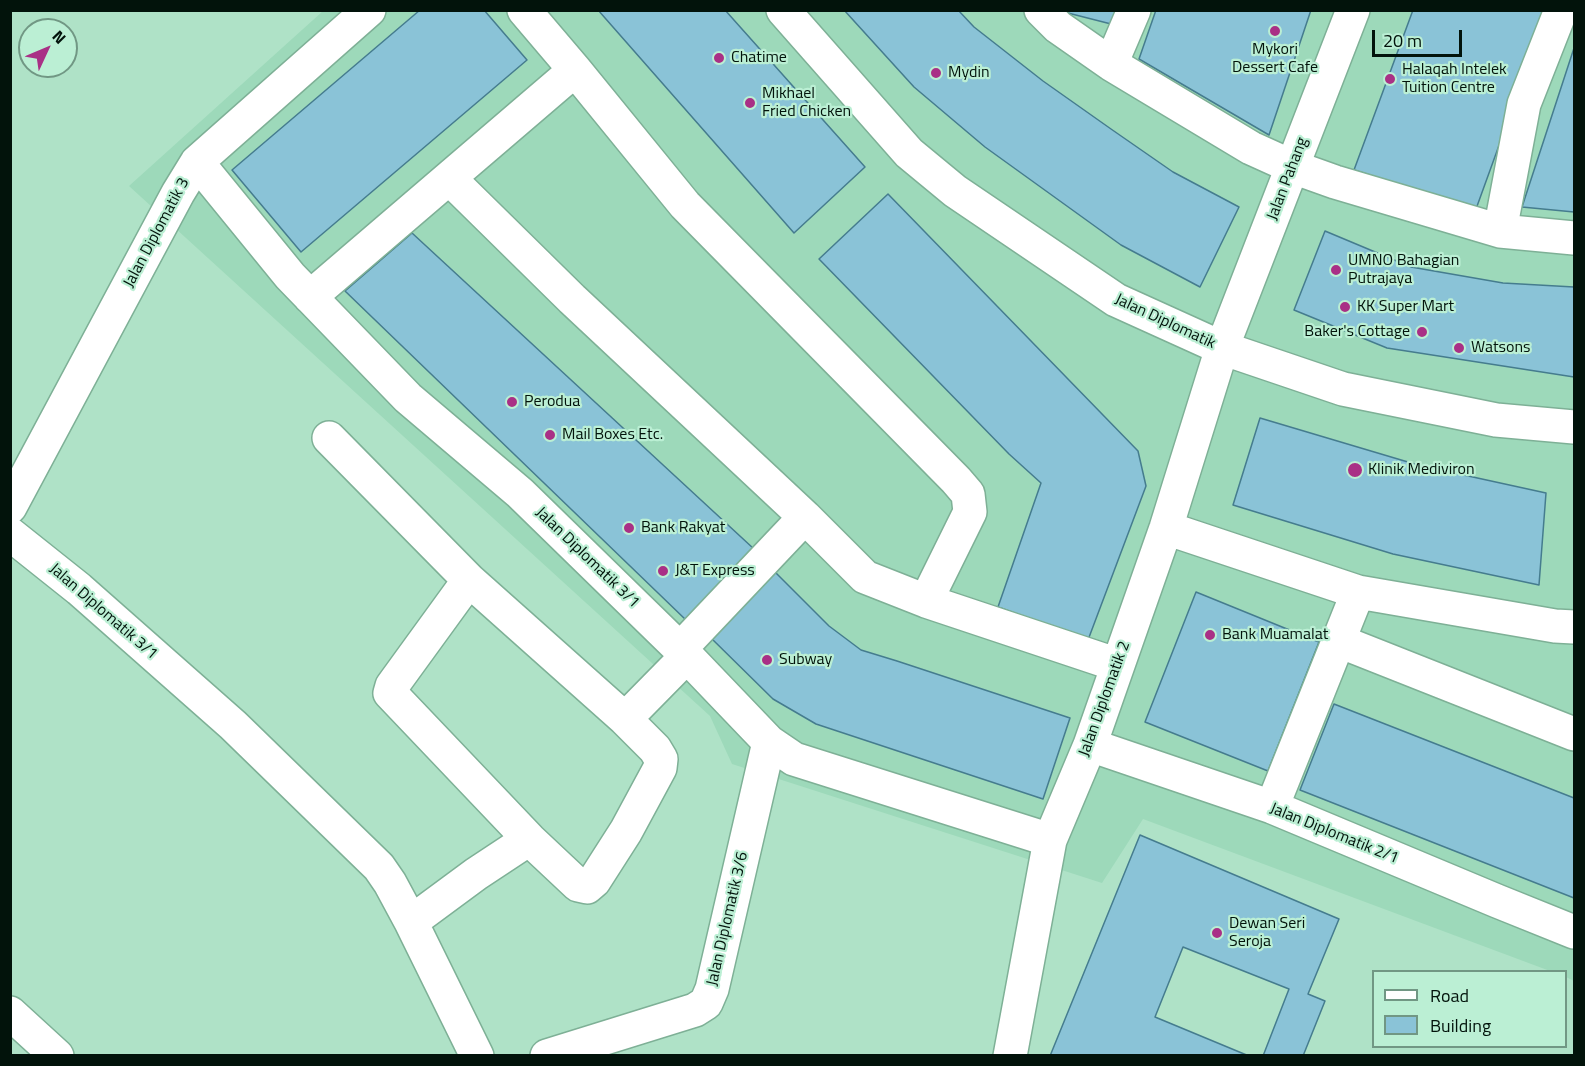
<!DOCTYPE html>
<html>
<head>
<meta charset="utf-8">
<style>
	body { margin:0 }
	#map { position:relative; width:1585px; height:1066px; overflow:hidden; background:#afe2c7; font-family:"Titillium Web",sans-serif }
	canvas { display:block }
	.frame { position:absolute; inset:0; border:12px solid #02130b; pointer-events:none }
	.legend { position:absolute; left:1372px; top:970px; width:195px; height:78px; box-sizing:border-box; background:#bbefd4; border:2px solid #719784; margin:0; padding:8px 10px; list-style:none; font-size:18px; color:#02130b }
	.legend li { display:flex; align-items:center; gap:12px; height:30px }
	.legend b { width:30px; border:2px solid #719784 }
	.north { position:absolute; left:18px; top:18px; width:60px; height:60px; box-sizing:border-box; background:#bbefd4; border:2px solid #719784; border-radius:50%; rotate:46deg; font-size:16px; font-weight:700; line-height:24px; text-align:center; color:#02130b }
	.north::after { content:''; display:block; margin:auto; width:21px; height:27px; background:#a93086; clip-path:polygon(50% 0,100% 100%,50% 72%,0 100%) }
	.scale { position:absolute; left:1372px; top:30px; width:90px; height:27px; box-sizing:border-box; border:3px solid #02130b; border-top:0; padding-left:8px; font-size:18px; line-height:21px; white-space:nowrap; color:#02130b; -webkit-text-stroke:4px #bbefd4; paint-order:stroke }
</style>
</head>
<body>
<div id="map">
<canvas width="1585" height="1066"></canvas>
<div class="frame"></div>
<ul class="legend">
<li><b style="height:8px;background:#fff"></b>Road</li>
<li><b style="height:16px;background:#8ac3d7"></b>Building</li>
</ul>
<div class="north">N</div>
<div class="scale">20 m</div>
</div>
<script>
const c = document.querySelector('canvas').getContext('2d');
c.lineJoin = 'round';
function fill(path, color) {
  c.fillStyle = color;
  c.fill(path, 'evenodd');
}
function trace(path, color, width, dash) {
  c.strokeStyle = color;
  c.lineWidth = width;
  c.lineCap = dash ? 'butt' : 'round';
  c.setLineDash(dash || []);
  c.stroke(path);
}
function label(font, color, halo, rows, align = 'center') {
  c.font = font + ' "Titillium Web",sans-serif';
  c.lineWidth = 4.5;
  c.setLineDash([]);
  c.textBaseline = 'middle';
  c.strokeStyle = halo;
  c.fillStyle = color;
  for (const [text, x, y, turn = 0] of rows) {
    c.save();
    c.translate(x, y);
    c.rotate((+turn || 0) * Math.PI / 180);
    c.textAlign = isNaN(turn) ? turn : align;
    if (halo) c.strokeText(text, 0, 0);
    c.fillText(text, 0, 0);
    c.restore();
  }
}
fill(new Path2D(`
	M 323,11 L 1574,11 L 1574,981 L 1566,977 L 1566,972 L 1550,971 L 1143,819 L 1102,883 L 732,764 L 710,716 L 129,186 Z`), '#9dd9ba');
const building = new Path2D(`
	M 420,10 L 484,10 L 527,60 L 301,252 L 232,170 Z
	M 598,10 L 725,10 L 865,167 L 794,233 Z
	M 844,10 L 958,10 L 974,27 L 1043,81 L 1111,129 L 1173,172 L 1239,207 L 1200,287 L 1121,245 L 985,147 L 914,87 Z
	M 1062,10 L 1119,10 L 1115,25 L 1064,12 Z
	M 1156,10 L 1311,10 L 1269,135 L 1139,59 Z
	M 1413,10 L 1548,10 L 1476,209 L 1354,170 Z
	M 1574,48 L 1574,212 L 1522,207 Z
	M 888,194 L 1138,451 L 1146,486 L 1088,640 L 998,607 L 1041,483 L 1009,454 L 819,259 Z
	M 1325,231 L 1411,267 L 1503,283 L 1574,287 L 1574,377 L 1387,348 L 1294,310 Z
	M 412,233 L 754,549 L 686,620 L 345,291 Z
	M 1260,418 L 1418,465 L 1546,493 L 1539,585 L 1393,554 L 1233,505 Z
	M 774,571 L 829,626 L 861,650 L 897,661 L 1070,718 L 1043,799 L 816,724 L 773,699 L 710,637 Z
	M 1196,592 L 1319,642 L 1268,771 L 1145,722 Z
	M 1334,704 L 1574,798 L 1574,898 L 1300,790 Z
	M 1140,835 L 1339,919 L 1308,994 L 1325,1001 L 1303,1056 L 1263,1056 L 1289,989 L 1183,947 L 1155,1017 L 1249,1056 L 1050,1056 Z`);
fill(building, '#8ac3d7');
trace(building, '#457c8e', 1.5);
const minor = new Path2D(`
	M 524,10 L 575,70 L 685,205 L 956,480 L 968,494 L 970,512 L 926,601
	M 783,10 L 909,153 L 955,191 L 1116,300 L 1222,348 L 1343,389 L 1496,420 L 1574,427
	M 1041,10 L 1058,27 L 1111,64 L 1251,148 L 1293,167 L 1335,182 L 1500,231 L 1574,238
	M 1111,64 L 1134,10
	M 197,162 L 290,276 L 408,398 L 520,493 L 680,649 L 769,742 L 794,759 L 1050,840
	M 449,178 L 572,299 L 805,517 L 865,577 L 926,601 L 1118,665
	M 1500,231 L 1524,104 L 1561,10
	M 310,297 L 575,70
	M 329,438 L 469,580 L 392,686 L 390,693 L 529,839 L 476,874 L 411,922
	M 10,507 L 178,193 L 197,162 L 369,10
	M 1166,528 L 1358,592 L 1555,626 L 1574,627
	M 10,534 L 79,589 L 233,725 L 379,867 L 390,883 L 411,922 L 477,1056
	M 469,580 L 625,719 L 655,749 L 661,759 L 660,768 L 626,831 L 594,881 L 587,887 L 578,885 L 529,839
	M 1339,641 L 1574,734
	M 680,649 L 805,517
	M 625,719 L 687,656
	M 1090,745 L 1272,807 L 1497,901 L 1574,932
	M 1272,807 L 1358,592
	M 10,1013 L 57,1056
	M 547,1056 L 695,1010 L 706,1003 L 712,989 L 769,742
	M 1010,1056 L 1050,840 L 1090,745 L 1166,528 L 1222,348 L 1353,10`);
trace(minor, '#7eb096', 36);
trace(minor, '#fff', 33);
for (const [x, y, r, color] of [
	[1275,31,6,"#a93086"],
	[719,58,6,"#a93086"],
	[936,73,6,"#a93086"],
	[1390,79,6,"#a93086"],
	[750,103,6,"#a93086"],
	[1336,270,6,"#a93086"],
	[1345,307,6,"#a93086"],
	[1422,332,6,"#a93086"],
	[1459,348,6,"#a93086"],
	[512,402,6,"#a93086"],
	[550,435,6,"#a93086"],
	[1355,470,8,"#a93086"],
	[629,528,6,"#a93086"],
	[663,571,6,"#a93086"],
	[1210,635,6,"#a93086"],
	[767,660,6,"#a93086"],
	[1217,933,6,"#a93086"]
]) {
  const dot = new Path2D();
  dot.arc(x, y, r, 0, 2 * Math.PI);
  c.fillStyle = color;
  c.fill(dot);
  trace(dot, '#bbefd4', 2);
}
label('16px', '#02130b', '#bbefd4', [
	["Mykori",1275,50,"center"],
	["Dessert Cafe",1275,68,"center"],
	["Chatime",731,58],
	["Halaqah Intelek",1402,70],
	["Tuition Centre",1402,88],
	["Mydin",948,73],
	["Mikhael",762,94],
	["Fried Chicken",762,112],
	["UMNO Bahagian",1348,261],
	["Putrajaya",1348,279],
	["KK Super Mart",1357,307],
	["Baker's Cottage",1410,332,"right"],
	["Watsons",1471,348],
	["Perodua",524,402],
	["Mail Boxes Etc.",562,435],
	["Klinik Mediviron",1368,470],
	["Bank Rakyat",641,528],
	["J&T Express",675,571],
	["Bank Muamalat",1222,635],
	["Subway",779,660],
	["Dewan Seri",1229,924],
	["Seroja",1229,942]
], 'left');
label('16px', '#02130b', '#bbefd4', [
	["Jalan Pahang",1288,179,-69],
	["Jalan Diplomatik 3",157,233,-62],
	["Jalan Diplomatik",1165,322,25],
	["Jalan Diplomatik 3/1",587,558,44],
	["Jalan Diplomatik 3/1",103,612,41],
	["Jalan Diplomatik 2",1105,699,-70],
	["Jalan Diplomatik 2/1",1334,834,22],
	["Jalan Diplomatik 3/6",728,919,-77]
]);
</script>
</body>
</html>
